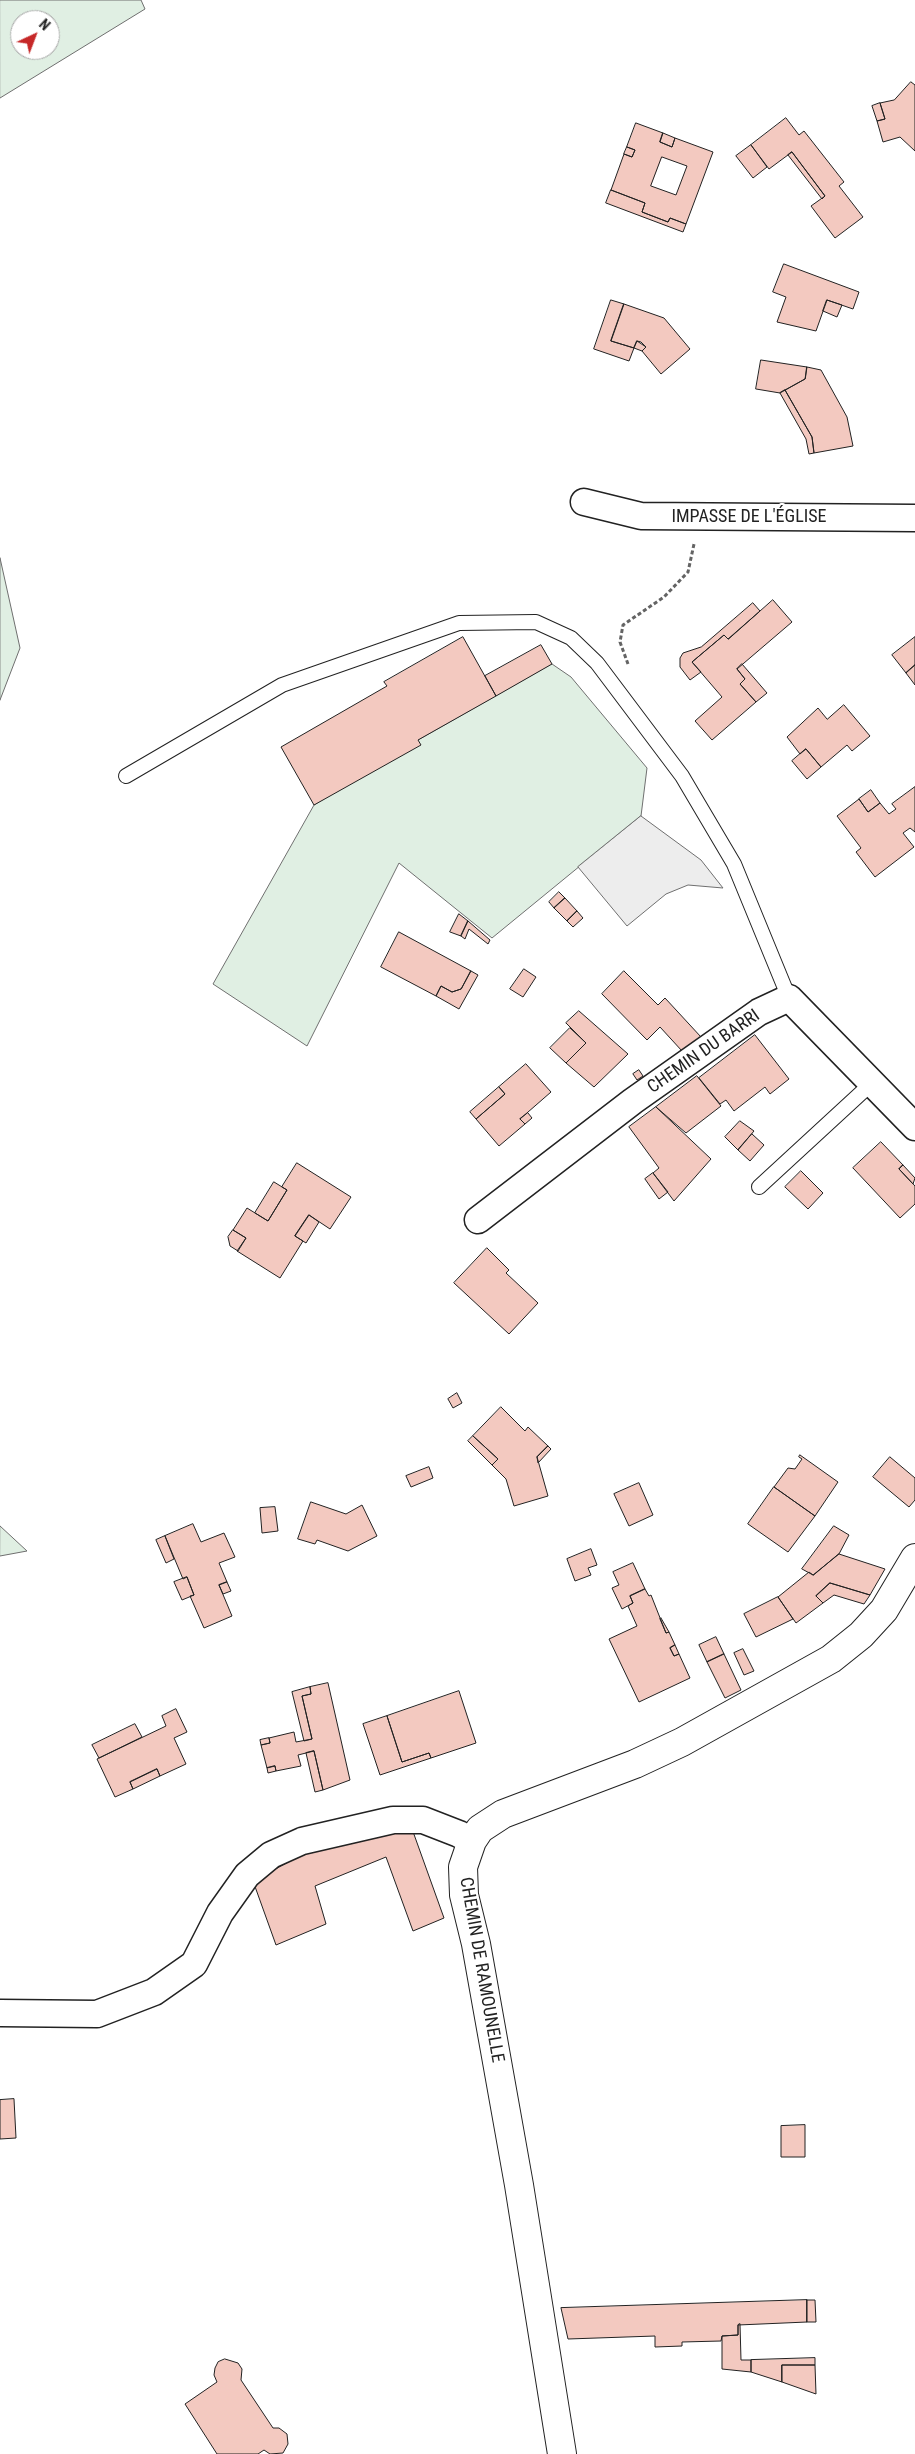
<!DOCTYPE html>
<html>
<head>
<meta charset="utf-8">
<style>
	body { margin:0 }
	#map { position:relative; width:915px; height:2454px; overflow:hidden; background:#fff; font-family:"Roboto Condensed",sans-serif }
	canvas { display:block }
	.north { position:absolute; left:10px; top:10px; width:50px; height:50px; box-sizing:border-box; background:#fff; border:1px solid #a7a7a7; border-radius:50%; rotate:43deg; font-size:14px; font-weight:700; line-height:20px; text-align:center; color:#222 }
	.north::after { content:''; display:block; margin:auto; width:18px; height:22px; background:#c62828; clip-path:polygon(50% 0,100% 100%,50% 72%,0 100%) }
</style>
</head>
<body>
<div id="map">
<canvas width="915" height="2454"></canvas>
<div class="north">N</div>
</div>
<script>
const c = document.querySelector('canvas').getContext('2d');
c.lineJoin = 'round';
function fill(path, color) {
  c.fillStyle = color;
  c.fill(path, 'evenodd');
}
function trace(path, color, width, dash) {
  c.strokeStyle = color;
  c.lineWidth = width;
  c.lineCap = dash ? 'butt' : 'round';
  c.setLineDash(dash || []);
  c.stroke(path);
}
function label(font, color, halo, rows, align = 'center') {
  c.font = font + ' "Roboto Condensed",sans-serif';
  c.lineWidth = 4;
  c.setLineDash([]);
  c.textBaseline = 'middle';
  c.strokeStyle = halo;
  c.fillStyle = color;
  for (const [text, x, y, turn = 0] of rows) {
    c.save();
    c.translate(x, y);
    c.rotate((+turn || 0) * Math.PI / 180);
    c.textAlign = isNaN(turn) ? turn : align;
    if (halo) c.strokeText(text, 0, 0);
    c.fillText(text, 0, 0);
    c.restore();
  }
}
const green = new Path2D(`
	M 0,0 L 141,0 L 145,9 L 0,98 ZM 20,20 L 50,20 L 50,50 L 20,50 Z
	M 0,558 L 20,648 L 0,700 Z
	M 552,664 L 571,677 L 647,768 L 641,816 L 492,938 L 399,863 L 307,1046 L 213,984 L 314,805 L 418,740 Z
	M 0,1526 L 27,1551 L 0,1556 Z`);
fill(green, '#e0efe3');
trace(green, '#6f6f6f', 1);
const parking = new Path2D(`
	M 641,816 L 701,860 L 723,888 L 688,885 L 666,894 L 627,926 L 578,867 Z`);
fill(parking, '#ededed');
trace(parking, '#6f6f6f', 1);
const building = new Path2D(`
	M 911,82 L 915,85 L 915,151 L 900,137 L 883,142 L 877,121 L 885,119 L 880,103 L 894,100 Z
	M 880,103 L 885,119 L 877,121 L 872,106 Z
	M 786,118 L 799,135 L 804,131 L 844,182 L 839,186 L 863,217 L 835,238 L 811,206 L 825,196 L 792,152 L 769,169 L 751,145 Z
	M 636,123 L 663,133 L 660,142 L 672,147 L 675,138 L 713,152 L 686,224 L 670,218 L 668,222 L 642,212 L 645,203 L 611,190 L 624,154 L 632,157 L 635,150 L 627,147 ZM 662,157 L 687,166 L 676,195 L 651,186 Z
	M 663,133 L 675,138 L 672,147 L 660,142 Z
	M 751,145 L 767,167 L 753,178 L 736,156 Z
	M 627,147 L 635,150 L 632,157 L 624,154 Z
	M 792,152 L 825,196 L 822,199 L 788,155 Z
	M 611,190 L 645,203 L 642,212 L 668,222 L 670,218 L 686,224 L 683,232 L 606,203 Z
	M 784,264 L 859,292 L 853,309 L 827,300 L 816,331 L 777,322 L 786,297 L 773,292 Z
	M 611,300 L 624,304 L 611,341 L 634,348 L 629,361 L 594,349 Z
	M 827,300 L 842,305 L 837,317 L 823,311 Z
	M 624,304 L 664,318 L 690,349 L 661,374 L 642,351 L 646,347 L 641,342 L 637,341 L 634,348 L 611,341 Z
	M 637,341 L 646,347 L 642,351 L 634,348 Z
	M 761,360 L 807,367 L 805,379 L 780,393 L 756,389 Z
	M 807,367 L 821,370 L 847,417 L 853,446 L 814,453 L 812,437 L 785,390 L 805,379 Z
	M 785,390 L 812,437 L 814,453 L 809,454 L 806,439 L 780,393 Z
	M 773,600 L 792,622 L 737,669 L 745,679 L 740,684 L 756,702 L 712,740 L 695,721 L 722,697 L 692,662 L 724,635 L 728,639 Z
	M 753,603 L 760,611 L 728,639 L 724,635 L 692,662 L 701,672 L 690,680 L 680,667 L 680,658 L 683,653 L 701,647 Z
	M 463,637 L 496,696 L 418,740 L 421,745 L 314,805 L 281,747 L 387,686 L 384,682 Z
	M 915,637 L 915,665 L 906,673 L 892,655 Z
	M 541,645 L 552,664 L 496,696 L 485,676 Z
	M 742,664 L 767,693 L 756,702 L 740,684 L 745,679 L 737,669 Z
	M 915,665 L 915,685 L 906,673 Z
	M 844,705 L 870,736 L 852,751 L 847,745 L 821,767 L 806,749 L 800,754 L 787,737 L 818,708 L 827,719 Z
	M 806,749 L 821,767 L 807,779 L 792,761 Z
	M 915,787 L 915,832 L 910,828 L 903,833 L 914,847 L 875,877 L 856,852 L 861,848 L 837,816 L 859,799 L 868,812 L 880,803 L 889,814 L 896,809 L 892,804 Z
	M 871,790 L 880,803 L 868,812 L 859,799 Z
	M 559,892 L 565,898 L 554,908 L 549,902 Z
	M 565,898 L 577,911 L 567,921 L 554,908 Z
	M 577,911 L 583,918 L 573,927 L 567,921 Z
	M 459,914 L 468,921 L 461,936 L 450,932 Z
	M 468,921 L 490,940 L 488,944 L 469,929 L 465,939 L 461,936 Z
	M 399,932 L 471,971 L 461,989 L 452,992 L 441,986 L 436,996 L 381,967 Z
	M 524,969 L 536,977 L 523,997 L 510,989 Z
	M 471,971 L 478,975 L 459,1009 L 436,996 L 441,986 L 452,992 L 461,989 Z
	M 624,971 L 658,1005 L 665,998 L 701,1037 L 682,1051 L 660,1027 L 647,1040 L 602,994 Z
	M 579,1011 L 628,1054 L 594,1087 L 566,1063 L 586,1043 L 566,1023 Z
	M 570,1028 L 586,1043 L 566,1063 L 550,1048 Z
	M 755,1035 L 789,1079 L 770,1094 L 765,1087 L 734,1111 L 726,1100 L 720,1104 L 699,1078 Z
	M 526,1064 L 551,1092 L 520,1119 L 525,1124 L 499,1146 L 476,1119 L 505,1094 L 499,1087 Z
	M 639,1070 L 643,1076 L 637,1080 L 633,1074 Z
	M 697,1076 L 721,1106 L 686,1133 L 656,1107 Z
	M 499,1087 L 505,1094 L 476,1119 L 470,1112 Z
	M 656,1107 L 711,1159 L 674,1201 L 653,1173 L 659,1168 L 629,1127 Z
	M 528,1113 L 532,1118 L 525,1124 L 520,1119 Z
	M 740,1121 L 754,1131 L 738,1150 L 725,1137 Z
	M 752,1134 L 764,1145 L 750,1161 L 738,1150 Z
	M 881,1142 L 903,1165 L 899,1169 L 915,1186 L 915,1204 L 900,1218 L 853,1168 Z
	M 297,1163 L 351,1197 L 330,1229 L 309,1215 L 295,1236 L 303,1241 L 280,1278 L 237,1251 L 246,1238 L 233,1230 L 247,1208 L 268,1221 L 287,1190 L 282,1187 Z
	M 903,1165 L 915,1178 L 913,1184 L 899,1169 Z
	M 801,1171 L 823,1193 L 808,1209 L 785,1187 Z
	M 653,1173 L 668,1192 L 659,1199 L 645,1179 Z
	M 274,1182 L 287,1190 L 268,1221 L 255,1213 Z
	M 309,1215 L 319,1222 L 306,1243 L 295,1236 Z
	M 233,1230 L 246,1238 L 238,1251 L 230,1246 L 228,1237 Z
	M 487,1248 L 509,1270 L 506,1273 L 538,1303 L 509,1334 L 454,1283 Z
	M 457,1393 L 462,1403 L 453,1408 L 448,1399 Z
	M 501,1407 L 525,1431 L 528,1427 L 548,1446 L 537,1457 L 548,1496 L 514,1506 L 506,1479 L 492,1465 L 498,1459 L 473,1436 Z
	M 473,1436 L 498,1459 L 492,1465 L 468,1441 Z
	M 548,1446 L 551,1449 L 538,1463 L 537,1457 Z
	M 800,1455 L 838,1482 L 815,1516 L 774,1487 L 788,1468 L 795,1469 L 802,1459 L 799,1457 Z
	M 890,1457 L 915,1478 L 915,1500 L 909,1507 L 873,1477 Z
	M 429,1467 L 433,1478 L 411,1487 L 406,1476 Z
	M 639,1483 L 653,1515 L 629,1526 L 614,1494 Z
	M 774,1487 L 815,1516 L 788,1552 L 748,1524 Z
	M 311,1502 L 346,1514 L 362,1505 L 377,1536 L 348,1551 L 317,1540 L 315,1544 L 298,1539 Z
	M 275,1507 L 278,1531 L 262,1533 L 260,1508 Z
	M 193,1524 L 201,1542 L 224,1533 L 235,1557 L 219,1563 L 227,1582 L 219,1585 L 232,1616 L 204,1628 L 190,1596 L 194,1595 L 187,1577 L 183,1579 L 165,1536 Z
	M 834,1526 L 849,1535 L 839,1554 L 813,1575 L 802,1569 Z
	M 165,1536 L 174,1559 L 166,1563 L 156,1540 Z
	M 591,1549 L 597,1565 L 588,1568 L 591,1575 L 575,1581 L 567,1559 Z
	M 839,1554 L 885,1569 L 870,1595 L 830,1583 L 816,1596 L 823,1603 L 796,1623 L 778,1597 L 809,1572 L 813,1575 Z
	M 633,1563 L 645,1589 L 630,1596 L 633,1603 L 622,1609 L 612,1588 L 619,1585 L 613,1572 Z
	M 187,1577 L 194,1595 L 182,1600 L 174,1582 Z
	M 227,1582 L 231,1591 L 223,1594 L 219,1585 Z
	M 830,1583 L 870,1595 L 864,1604 L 834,1595 L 823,1603 L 816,1596 Z
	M 645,1589 L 649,1596 L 651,1595 L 666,1633 L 669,1632 L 675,1645 L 670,1648 L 674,1656 L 679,1654 L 690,1678 L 639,1702 L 609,1639 L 637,1626 L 628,1606 L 633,1603 L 630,1596 Z
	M 778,1597 L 793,1619 L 756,1637 L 744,1614 Z
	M 661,1618 L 669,1632 L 666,1633 L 660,1619 Z
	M 716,1637 L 724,1654 L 707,1662 L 699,1645 Z
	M 675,1645 L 679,1654 L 674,1656 L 670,1648 Z
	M 743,1649 L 754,1671 L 744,1675 L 734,1653 Z
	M 724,1654 L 741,1690 L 725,1698 L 707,1662 Z
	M 328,1683 L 350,1780 L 323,1790 L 314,1751 L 298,1755 L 301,1766 L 276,1771 L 275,1766 L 267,1768 L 261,1745 L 270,1743 L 269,1738 L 294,1732 L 296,1742 L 312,1739 L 302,1696 L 311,1694 L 310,1687 Z
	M 310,1687 L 311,1694 L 302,1696 L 312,1739 L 304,1741 L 292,1692 Z
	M 459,1691 L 476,1743 L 431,1758 L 429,1753 L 402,1762 L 387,1716 Z
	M 176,1709 L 187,1732 L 174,1738 L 186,1764 L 160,1776 L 157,1769 L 130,1782 L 133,1789 L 115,1797 L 97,1759 L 166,1726 L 162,1716 Z
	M 387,1716 L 402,1762 L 429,1753 L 431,1758 L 380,1775 L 363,1724 Z
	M 135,1724 L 142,1737 L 99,1758 L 92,1745 Z
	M 269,1738 L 270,1743 L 261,1745 L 260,1740 Z
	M 314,1751 L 323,1790 L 315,1792 L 306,1753 Z
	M 275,1766 L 276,1771 L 268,1773 L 267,1768 Z
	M 157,1769 L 160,1776 L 133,1789 L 130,1782 Z
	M 411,1826 L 444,1918 L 413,1931 L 386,1857 L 315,1886 L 326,1924 L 276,1945 L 253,1881 L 307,1852 Z
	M 14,2099 L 16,2138 L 0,2139 L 0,2100 Z
	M 805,2125 L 805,2157 L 781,2157 L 781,2126 Z
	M 807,2300 L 807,2322 L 738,2325 L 738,2335 L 722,2336 L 721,2341 L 682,2342 L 682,2346 L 655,2347 L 655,2336 L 568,2339 L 561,2308 Z
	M 807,2300 L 815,2300 L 816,2322 L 807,2322 Z
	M 740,2324 L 741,2360 L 751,2360 L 751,2372 L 722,2369 L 722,2336 L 738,2335 L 738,2325 Z
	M 815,2358 L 815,2365 L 782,2365 L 782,2382 L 751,2372 L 751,2360 Z
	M 225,2359 L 238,2363 L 242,2369 L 241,2380 L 273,2428 L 279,2428 L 287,2434 L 288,2444 L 283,2453 L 270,2454 L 264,2450 L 258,2454 L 217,2454 L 185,2404 L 217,2382 L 214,2375 L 215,2368 L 218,2362 Z
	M 782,2365 L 815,2365 L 816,2394 L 782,2382 Z`);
fill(building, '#f3c9c0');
trace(building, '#222', 1);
const service = new Path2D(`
	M 126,776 L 282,685 L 459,623 L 536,622 L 571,638 L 597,663 L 682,776 L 734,864 L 789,998
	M 759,1187 L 873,1082`);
const minor = new Path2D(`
	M 584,502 L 641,516 L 915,518
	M 478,1220 L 633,1101 L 759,1012 L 789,998 L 915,1127
	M 0,2013 L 97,2014 L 154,1992 L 194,1964 L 220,1913 L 247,1875 L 271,1855 L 302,1841 L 393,1820 L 423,1820 L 459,1834 L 472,1841`);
const tertiary = new Path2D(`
	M 562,2454 L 519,2185 L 476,1944 L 464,1895 L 463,1867 L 472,1841 L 480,1829 L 503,1814 L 635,1764 L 682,1742 L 831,1659 L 861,1635 L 884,1610 L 915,1558`);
trace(service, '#222', 16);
trace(minor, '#222', 29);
trace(tertiary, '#222', 30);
trace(new Path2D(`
	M 628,664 L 620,642 L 623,625 L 664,597 L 688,572 L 694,544`), '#646464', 3, [4, 2.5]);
trace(service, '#fff', 14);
trace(minor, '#fff', 26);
trace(tertiary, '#fff', 28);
label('18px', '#222', '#fff', [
	["IMPASSE DE L'ÉGLISE",749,517],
	["CHEMIN DU BARRI",704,1052,-35],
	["CHEMIN DE RAMOUNELLE",481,1970,80]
]);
</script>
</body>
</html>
